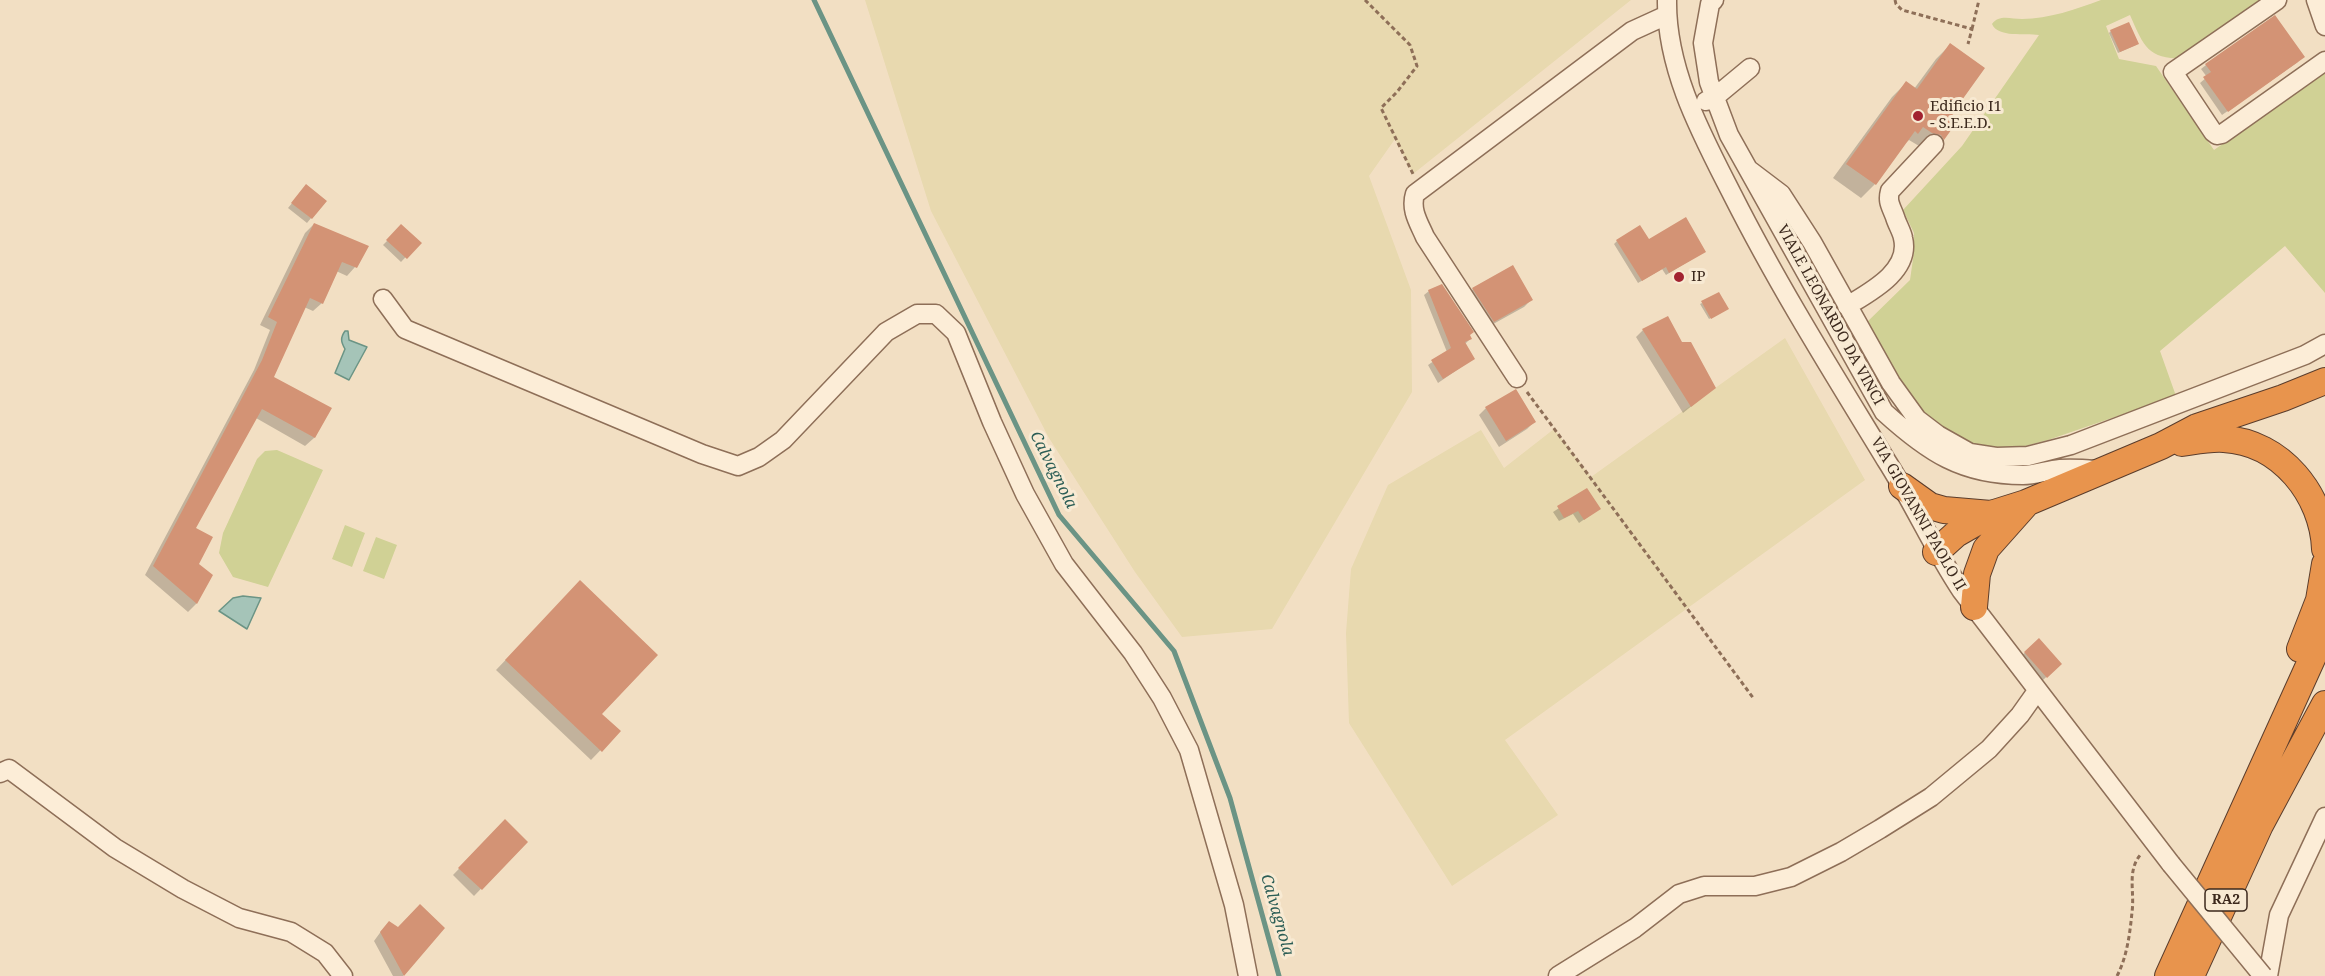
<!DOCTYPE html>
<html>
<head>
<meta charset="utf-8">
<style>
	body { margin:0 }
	canvas { display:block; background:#f2dfc3 }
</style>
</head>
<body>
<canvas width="2325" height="976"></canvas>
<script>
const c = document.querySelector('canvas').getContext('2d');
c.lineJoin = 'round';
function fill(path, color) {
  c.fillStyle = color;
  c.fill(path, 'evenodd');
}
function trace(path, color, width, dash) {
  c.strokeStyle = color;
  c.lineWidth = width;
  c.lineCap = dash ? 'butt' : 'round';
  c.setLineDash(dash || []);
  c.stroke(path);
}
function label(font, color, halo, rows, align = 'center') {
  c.font = font + ' "Noto Serif",serif';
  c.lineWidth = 6;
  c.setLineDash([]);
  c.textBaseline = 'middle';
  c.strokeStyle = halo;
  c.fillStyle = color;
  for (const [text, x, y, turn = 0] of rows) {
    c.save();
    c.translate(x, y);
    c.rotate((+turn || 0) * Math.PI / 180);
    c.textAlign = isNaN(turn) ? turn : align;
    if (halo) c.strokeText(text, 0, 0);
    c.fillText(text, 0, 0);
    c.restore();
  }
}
fill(new Path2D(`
	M 865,0 L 1631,0 L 1413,174 L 1395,139 L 1369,176 L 1411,290 L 1412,392 L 1272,629 L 1182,637 L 1135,572 L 1049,438 L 931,211 Z
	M 1785,338 L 1865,480 L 1505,740 L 1558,815 L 1452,886 L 1349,723 L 1346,633 L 1351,569 L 1388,485 L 1481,430 L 1504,468 L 1554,429 L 1591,477 Z`), '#e8d9af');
fill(new Path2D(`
	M 2101,0 L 2263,0 L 2181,58 C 2147,60 2142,42 2130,15 L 2106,26 L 2119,59 L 2156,66 L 2214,150 L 2325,72 L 2325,293 L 2285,246 L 2160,351 L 2176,396 L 2048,440 L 2021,447 L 1981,447 L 1948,434 L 1909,401 L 1864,325 L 1910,280 L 1914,252 L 1914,233 L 1903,210 L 1962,146 L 2039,35 C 2025,33 1998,38 1992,24 C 1999,14 2011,19 2022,19 C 2049,19 2076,9 2101,0 Z
	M 277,450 L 323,470 L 268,587 L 233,577 L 219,553 L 223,533 L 257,459 L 265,451 Z
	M 345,525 L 365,533 L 352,567 L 332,559 Z
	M 376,537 L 397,545 L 384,579 L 363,571 Z`), '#d0d195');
const water = new Path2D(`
	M 345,331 L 348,331 L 349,340 L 367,347 L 349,380 L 335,373 L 345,349 C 341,342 340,338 345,331 Z
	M 243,596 L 261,598 L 247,629 L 219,611 L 233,598 Z`);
fill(water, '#a5c4b8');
trace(water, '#6b9485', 1.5);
fill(new Path2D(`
	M 2111,31 L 2136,45 L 2118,53 L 2109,33 Z
	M 1950,45 L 1950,114 L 1957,119 L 1943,139 L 1929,152 L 1909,140 L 1902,146 L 1875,184 L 1861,198 L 1833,178 L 1892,97 L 1906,83 L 1914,89 L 1936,59 Z
	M 2298,62 L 2222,115 L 2200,83 L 2207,77 L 2201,69 L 2206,65 Z
	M 302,191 L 325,201 L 307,223 L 288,208 Z
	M 314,224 L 367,247 L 355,267 L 347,276 L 336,271 L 322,303 L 313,311 L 304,307 L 272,378 L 330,409 L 314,438 L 305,446 L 256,418 L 194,528 L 197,564 L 211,575 L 196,604 L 188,612 L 145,575 L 254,370 L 270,330 L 260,325 L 305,233 Z
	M 402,226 L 419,243 L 401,262 L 383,245 Z
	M 1617,241 L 1648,241 L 1704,252 L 1666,275 L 1662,269 L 1638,283 L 1614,244 Z
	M 1513,267 L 1531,300 L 1524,307 L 1486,328 L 1466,296 L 1473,289 Z
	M 1429,291 L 1469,336 L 1470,339 L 1465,344 L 1473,359 L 1438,383 L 1428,365 L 1447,352 L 1424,295 Z
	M 1702,303 L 1725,310 L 1709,319 L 1700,304 Z
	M 1643,330 L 1681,344 L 1714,388 L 1683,413 L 1636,337 Z
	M 1486,408 L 1534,422 L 1527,429 L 1499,447 L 1479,415 Z
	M 1587,490 L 1599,509 L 1579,523 L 1573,514 L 1559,521 L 1553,512 Z
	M 580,582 L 600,714 L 619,731 L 591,760 L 496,670 Z
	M 2039,640 L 2060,664 L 2042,681 L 2020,657 Z
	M 505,821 L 526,842 L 474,896 L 453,875 Z
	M 443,928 L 403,976 L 393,976 L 374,941 L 382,930 Z`), '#0003');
trace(new Path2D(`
	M 814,0 L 1059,515 L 1174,651 L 1230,798 L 1279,976`), '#6b9485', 5);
fill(new Path2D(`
	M 2275,15 L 2305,57 L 2228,112 L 2203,77 L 2211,72 L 2205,64 Z
	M 2129,22 L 2139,44 L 2120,52 L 2110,30 Z
	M 1950,43 L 1985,68 L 1952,114 L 1959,119 L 1944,140 L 1941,135 L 1932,133 L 1923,127 L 1918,134 L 1915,131 L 1876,185 L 1846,164 L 1906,81 L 1917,89 Z
	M 306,184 L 327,201 L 312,219 L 291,203 Z
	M 1686,217 L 1706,252 L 1669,273 L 1666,267 L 1642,281 L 1616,240 L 1640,225 L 1649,239 Z
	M 314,223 L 369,246 L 357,268 L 342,262 L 323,304 L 310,298 L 274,377 L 332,408 L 315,438 L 262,409 L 196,528 L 213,537 L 199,564 L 213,575 L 197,604 L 153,566 L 262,360 L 277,322 L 268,317 Z
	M 401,224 L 422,243 L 407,259 L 386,240 Z
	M 1513,265 L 1533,300 L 1494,322 L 1472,288 Z
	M 1442,284 L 1474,332 L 1470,335 L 1472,339 L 1465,342 L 1475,359 L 1443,379 L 1431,360 L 1451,348 L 1428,290 Z
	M 1719,292 L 1729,309 L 1711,319 L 1701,301 Z
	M 1668,316 L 1682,342 L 1691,342 L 1716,388 L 1691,407 L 1642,329 Z
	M 1516,389 L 1536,422 L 1506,441 L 1485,407 Z
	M 1587,488 L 1601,509 L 1584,520 L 1578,511 L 1564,518 L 1557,506 Z
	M 580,580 L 658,655 L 602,714 L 621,731 L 602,752 L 505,660 Z
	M 2039,638 L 2062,664 L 2047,678 L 2024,652 Z
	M 505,819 L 528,842 L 482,890 L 458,868 Z
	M 420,904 L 445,928 L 404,976 L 380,932 L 389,921 L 398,927 Z`), '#d39375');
const minor = new Path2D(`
	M 1667,0 C 1666,70 1702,135 1733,196 C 1779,287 1833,373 1886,460 C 1913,502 1933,548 1961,590 L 2171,864
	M 1714,0 L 1710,4 L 1703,43 L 1709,82 L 1729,135 L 1884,412 C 1928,452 1962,475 2023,475 C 2035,475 2048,470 2060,469 C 2072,468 2085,469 2097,470
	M 2277,0 L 2173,72 L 2213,132 L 2217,135 L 2222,134 L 2325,61
	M 2316,0 L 2325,26
	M 1706,101 L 1715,97 L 1750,68
	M 1748,169 L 1781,194 L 1812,242 L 1891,383 L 1917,419 L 1938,435 L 1970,453 L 1996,457 L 2028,456 L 2071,445 L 2305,355 L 2325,344
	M 383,299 L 405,329 L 702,454 L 738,466 L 759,457 L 783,440 L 886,332 L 917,314 L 936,314 L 956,333 L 992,422 L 1025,494 L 1064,564 L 1133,653 L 1162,698 L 1189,750 L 1234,905 L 1248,976
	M 1847,306 C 1870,292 1911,271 1903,238 C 1902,232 1897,224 1895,217 C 1891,206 1887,202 1890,191 L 1934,144
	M 1517,378 L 1425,237 C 1419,223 1410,210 1415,194 L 1632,31 L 1667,15
	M 0,773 L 9,769 L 115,848 L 183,889 L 239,918 L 291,932 L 325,953 L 343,976
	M 1558,976 L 1635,928 L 1679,894 L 1704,886 L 1755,886 L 1791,877 L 1841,852 L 1880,829 L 1931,797 L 1989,749 L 2020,715 L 2037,691
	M 2268,976 L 2279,915 L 2325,817`);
const highway = new Path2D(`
	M 2182,443 C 2196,441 2210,438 2224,439 C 2281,442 2323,495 2325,549
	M 1902,486 L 1930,506 L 1944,510 L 1991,514
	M 1936,552 L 1956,534 L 1991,514 L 2026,503 L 2161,446 L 2197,427 L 2283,398 L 2325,381
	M 1974,607 L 1977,574 L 1986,549 L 2026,504
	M 2300,649 L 2319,600 L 2325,564
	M 2168,976 L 2325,630
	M 2191,976 L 2260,825 L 2325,704`);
trace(minor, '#8e6f58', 21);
trace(highway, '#5b3d2c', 28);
trace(new Path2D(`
	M 1365,0 L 1410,45 L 1417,66 L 1397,92 L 1381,108 L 1413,174
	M 1895,0 L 1896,4 L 1902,10 L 1972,29 L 1968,44
	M 1972,29 L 1979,0
	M 1527,392 L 1754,699
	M 2117,976 C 2127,957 2130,933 2132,912 C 2135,891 2126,870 2142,853`), '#8e6f58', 3, [4.5, 3]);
trace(minor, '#fcedd7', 18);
trace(highway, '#e8944d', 26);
const minorBridge = new Path2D(`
	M 2171,864 L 2263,976`);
trace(minorBridge, '#8e6f58', 21, []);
trace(minorBridge, '#fcedd7', 18);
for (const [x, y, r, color] of [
	[1918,116,6,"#a22230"],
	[1679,277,6,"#a22230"]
]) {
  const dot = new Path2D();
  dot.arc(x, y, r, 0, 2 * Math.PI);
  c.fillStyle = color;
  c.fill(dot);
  trace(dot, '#f8ead3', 2);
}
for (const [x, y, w] of [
	[2226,900,42]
]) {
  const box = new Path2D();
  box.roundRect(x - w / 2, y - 11, w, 22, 4.5);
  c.fillStyle = '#f8ead3';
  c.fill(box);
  trace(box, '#3c291d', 1.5);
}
label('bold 14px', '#3c291d', null, [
	["RA2",2226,900]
]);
label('15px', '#3c291d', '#f8ead3', [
	["Edificio I1",1930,107],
	["- S.E.E.D.",1930,124],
	["IP",1691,277]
], 'left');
label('15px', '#3c291d', '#f8ead3', [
	["VIALE LEONARDO DA VINCI",1830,315,61],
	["VIA GIOVANNI PAOLO II",1918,514,60]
]);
label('italic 16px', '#2b5d55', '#f8ead3', [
	["Calvagnola",1053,470,63],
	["Calvagnola",1277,915,74]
]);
</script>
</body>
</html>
